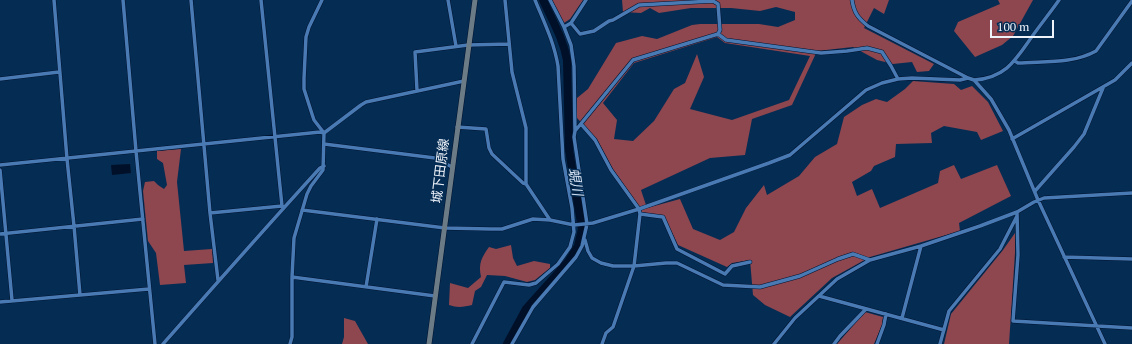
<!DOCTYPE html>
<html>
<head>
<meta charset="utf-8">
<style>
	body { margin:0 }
	#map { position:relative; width:1132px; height:344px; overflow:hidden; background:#052c53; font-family:"PT Serif",serif }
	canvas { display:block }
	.scale { position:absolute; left:990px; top:20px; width:64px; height:18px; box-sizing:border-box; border:2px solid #eef3fa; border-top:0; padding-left:5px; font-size:12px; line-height:14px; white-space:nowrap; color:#eef3fa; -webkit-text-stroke:3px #052c53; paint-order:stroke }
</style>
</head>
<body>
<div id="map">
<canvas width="1132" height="344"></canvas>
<div class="scale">100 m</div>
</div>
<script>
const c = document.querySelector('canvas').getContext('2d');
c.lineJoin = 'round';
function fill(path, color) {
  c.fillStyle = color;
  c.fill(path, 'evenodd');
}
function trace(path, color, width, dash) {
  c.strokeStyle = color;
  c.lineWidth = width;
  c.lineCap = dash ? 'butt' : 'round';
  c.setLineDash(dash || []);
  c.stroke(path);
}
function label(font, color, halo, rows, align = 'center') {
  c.font = font + ' "PT Serif","Noto Sans JP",serif';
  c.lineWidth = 3;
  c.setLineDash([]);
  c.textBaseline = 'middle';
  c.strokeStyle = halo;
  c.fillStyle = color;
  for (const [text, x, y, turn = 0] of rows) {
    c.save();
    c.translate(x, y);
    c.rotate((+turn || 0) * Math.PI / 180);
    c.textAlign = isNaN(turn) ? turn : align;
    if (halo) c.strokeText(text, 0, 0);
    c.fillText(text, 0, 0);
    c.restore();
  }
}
fill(new Path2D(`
	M 552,0 L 583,0 L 570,19 L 564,23 Z
	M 622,0 L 889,0 L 884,14 L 874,8 L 864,28 L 934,64 L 929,71 L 917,72 L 912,62 L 893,64 L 877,60 L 853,47 L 817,51 L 792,105 L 752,119 L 745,155 L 710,158 L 641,190 L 647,208 L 680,199 L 693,229 L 720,240 L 734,232 L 746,208 L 764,185 L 767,195 L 799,176 L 815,157 L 837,144 L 844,117 L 862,105 L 876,99 L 887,102 L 905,89 L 913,81 L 954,84 L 961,90 L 972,86 L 988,102 L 1003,131 L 981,140 L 977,132 L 944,126 L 931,133 L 932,143 L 896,144 L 895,157 L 874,166 L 871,171 L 852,182 L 857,196 L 872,189 L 880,208 L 938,183 L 940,171 L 954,165 L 961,179 L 997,165 L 1011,196 L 959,223 L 960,231 L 870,257 L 832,278 L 790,317 L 765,305 L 753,295 L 750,260 L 732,263 L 727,267 L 678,245 L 664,216 L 641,212 L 639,206 L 613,169 L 597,139 L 577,118 L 577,98 L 588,89 L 616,43 L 642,36 L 657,39 L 692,25 L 700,24 L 759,24 L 778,27 L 795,20 L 795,12 L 776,7 L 760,11 L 731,8 L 691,8 L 659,13 L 650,8 L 641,13 L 623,12 ZM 717,37 L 725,43 L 810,56 L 789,100 L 732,120 L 690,109 L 704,77 L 697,54 L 685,83 L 674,89 L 654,121 L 633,141 L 614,139 L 617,120 L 603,103 L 634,63 Z
	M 998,0 L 1033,0 L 1013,36 L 1002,45 L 975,57 L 954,31 L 958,22 L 1000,4 Z
	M 181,149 L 177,182 L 184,251 L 212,249 L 213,263 L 184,265 L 186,283 L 160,285 L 156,253 L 148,241 L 143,191 L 145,182 L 154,181 L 158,185 L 164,189 L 167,185 L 163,163 L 157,159 L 157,151 Z
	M 1015,233 L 1015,253 L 1009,344 L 944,344 L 951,314 L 1003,250 Z
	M 511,245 L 513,258 L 517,266 L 534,261 L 550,264 L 550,268 L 535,280 L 527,282 L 505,276 L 487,275 L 481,287 L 475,291 L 472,305 C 464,307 457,308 449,305 L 450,283 L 468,288 L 481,277 C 478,263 482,257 489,247 L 496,249 Z
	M 865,312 L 883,317 L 882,325 L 874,344 L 837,344 Z
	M 344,318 L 355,321 L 368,344 L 342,344 L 344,337 Z`), '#8e464f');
fill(new Path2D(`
	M 130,164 L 131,173 L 112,175 L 111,165 Z`), '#001028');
trace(new Path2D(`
	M 507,344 L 526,309 L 568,262 L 578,246 L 582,229 L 569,150 L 567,60 C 563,38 552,20 543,0`), '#001028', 8);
const minor = new Path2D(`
	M 54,0 L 67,159 L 74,226 L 80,295
	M 123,0 L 136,151 L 155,344
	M 191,0 L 210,213 L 218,280
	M 261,0 L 282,206
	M 322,0 L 309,27 L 306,37 L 304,78 L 304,89 L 312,114 L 314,120 L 324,133
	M 448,0 L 456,46
	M 505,0 L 512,72 L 526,128 L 526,184
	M 550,0 L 564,27 L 571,45 L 574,66 L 575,131
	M 852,0 C 854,13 858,18 868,26 L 968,78 L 974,80 L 991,99 L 1009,130 L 1038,200 L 1105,344
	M 571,23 L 580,34 L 594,31 L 609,21 L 613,20 L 639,5 L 713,1 L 718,4 L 720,30 L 718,34
	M 564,27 L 571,23 L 586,0
	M 718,34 L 726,40 L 821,53 L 847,51 L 867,48 L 882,52 L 891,66 L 898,79
	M 1015,61 L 1018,63 C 1044,61 1073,64 1096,51 L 1132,1
	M 0,79 L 59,72
	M 974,80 C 1005,78 1015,61 1031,38 C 1040,25 1050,13 1059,0
	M 417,90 L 415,52 L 468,45 L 509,44
	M 581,124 L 595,140 L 611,170 L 639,209 L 640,214 L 634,266 L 613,327 L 606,333 L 602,344
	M 457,127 L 486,129 L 489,148 L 492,154 L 523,183 L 526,184 L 550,220
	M 1012,139 L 1115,80 L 1132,63
	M 324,144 L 435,158 L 452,167
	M 0,165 L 320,132 L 324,133
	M 0,170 L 12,300
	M 1035,191 L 1074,147 L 1084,134 L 1103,88
	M 302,210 L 445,228 L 490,229 L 502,229 L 533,219 L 550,220 L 574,225 L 584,224 L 593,223 L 639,209 L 769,163 L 790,155 L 866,90 L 882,83 L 898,79 L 912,78 L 960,80 L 968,78
	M 1017,212 L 1018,255 L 1013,321 L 1132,328
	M 210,213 L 282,206
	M 640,214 L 663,217 L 677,249 L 725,274 L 732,266 L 750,262
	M 0,234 L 143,219
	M 585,240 L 588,251 L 592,258 L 601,263 L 613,266 L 634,266 L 666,263 L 677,263 L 723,285 L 760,287 L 800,276 L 838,259 L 853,254 L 870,260
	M 1064,257 L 1132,259
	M 292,277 L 435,296
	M 366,287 L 377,219
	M 819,296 L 944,330
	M 0,302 L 149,289
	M 902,318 L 921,246
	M 163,344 C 215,285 267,226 320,168 L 324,166
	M 290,344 L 292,337 L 292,277 L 294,238 L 307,194 L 311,186 L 323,170 L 324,133 L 361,105 L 366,102 L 464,81
	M 472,344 L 504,282 L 529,285 L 536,283 L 558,264 L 570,247 L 574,232 L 572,208 L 563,159 L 558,66 C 554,42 544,22 535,0
	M 512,344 L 533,307 L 576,257 L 582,246 L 587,224 L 574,137 L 575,131 L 633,60 L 718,34
	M 774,344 L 795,318 L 837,279 L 870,260 L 921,246 L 980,226 L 1017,212 L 1034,202 L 1044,198 L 1132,193
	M 834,344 L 840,336 L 866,309
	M 877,344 L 884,325 L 886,314
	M 940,344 L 949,311 L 1000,249 L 1017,216`);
const secondary = new Path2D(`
	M 429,344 L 475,0`);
trace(minor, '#00132f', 4.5);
trace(secondary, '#00132f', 6);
trace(minor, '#497ab3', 3.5);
trace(secondary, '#6c7c87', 5);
label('13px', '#eef3fa', '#052c53', [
	["城下田原線",441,171,-83]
]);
label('italic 14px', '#d4e1f1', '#052c53', [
	["蜆川",575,182,81]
]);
</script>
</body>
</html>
